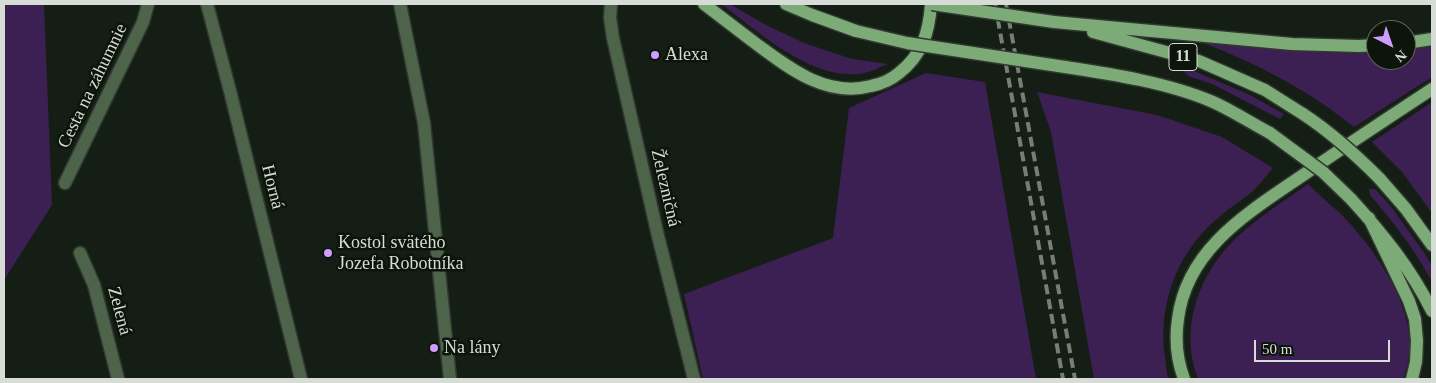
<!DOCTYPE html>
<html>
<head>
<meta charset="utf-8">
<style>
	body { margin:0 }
	#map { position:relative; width:1436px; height:383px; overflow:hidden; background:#151e14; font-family:"Times New Roman",serif }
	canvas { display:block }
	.frame { position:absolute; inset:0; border:5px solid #d7ddd6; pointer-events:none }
	.north { position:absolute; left:1366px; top:20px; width:50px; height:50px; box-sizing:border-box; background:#0d150b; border:1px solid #5e655c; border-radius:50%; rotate:139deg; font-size:14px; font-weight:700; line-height:20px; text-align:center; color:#d7ddd6 }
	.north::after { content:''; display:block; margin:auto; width:18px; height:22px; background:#d09dfe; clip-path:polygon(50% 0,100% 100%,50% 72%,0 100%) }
	.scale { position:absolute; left:1254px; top:340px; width:136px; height:22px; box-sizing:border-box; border:2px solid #d7ddd6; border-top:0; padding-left:6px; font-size:15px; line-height:18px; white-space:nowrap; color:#d7ddd6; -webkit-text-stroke:4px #0d150b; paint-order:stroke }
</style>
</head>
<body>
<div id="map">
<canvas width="1436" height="383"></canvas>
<div class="frame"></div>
<div class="north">N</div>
<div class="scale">50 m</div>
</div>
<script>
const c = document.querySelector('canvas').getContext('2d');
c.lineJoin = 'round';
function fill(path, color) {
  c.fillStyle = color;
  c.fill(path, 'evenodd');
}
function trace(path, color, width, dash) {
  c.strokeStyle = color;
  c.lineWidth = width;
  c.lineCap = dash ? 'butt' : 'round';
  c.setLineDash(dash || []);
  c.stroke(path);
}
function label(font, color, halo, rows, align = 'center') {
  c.font = font + ' "Times New Roman",serif';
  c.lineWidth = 5;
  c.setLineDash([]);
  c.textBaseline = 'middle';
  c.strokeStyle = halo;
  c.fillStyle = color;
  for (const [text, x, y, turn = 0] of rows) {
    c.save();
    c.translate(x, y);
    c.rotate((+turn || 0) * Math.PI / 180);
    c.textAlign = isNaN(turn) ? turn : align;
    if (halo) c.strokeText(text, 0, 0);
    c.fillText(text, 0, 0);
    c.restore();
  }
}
fill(new Path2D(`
	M 4,4 L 44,4 L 52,205 L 4,280 Z
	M 721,4 L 730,4 L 764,24 L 804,43 L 852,59 L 888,64 C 878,68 869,73 859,74 C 809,79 759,32 721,4 Z
	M 1203,40 L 1291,50 L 1339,53 L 1376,51 L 1376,60 L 1406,60 L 1406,49 L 1432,46 L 1432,77 L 1354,127 C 1308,90 1258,64 1203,43 Z
	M 1189,69 L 1248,94 L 1284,114 L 1280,119 L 1212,84 L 1188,76 L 1184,71 Z
	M 926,73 L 985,82 L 1036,379 L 703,379 L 684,294 L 833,238 L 849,108 Z
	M 1037,92 L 1157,115 L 1222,137 L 1273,168 C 1267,175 1260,184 1253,191 C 1238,203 1222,213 1208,227 C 1174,261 1158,309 1165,357 C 1166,364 1166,372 1169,379 L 1094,379 L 1051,132 Z
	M 1432,102 L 1432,213 L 1402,172 L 1372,142 Z
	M 1308,184 C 1319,195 1331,205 1342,215 C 1373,247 1407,296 1410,341 C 1411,354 1407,367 1403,379 L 1198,379 C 1180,332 1196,281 1229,245 C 1252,221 1281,203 1308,184 Z
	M 1369,189 L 1375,189 L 1390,205 L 1425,254 L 1432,266 L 1432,282 C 1415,250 1394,223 1370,195 Z`), '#3c1f53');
const minor = new Path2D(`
	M 207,4 L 230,91 L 301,379
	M 611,4 L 610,18 L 613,38 L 658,236 L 694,379
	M 65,183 L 143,22 L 148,4
	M 80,253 L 94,285 L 118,379`);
const tertiary = new Path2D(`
	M 400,4 L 424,123 L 450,379`);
const primary = new Path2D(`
	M 704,4 C 721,17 738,30 755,43 C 789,68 826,98 871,86 C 881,84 891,80 899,73 C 922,55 929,33 931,4
	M 786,4 L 812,15 L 856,31
	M 1054,22 L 1292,44 L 1359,46 L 1376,45
	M 1093,32 L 1199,61 L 1265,90 L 1303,114
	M 1406,43 L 1432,39
	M 1065,67 C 1112,74 1169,83 1213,102 C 1233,111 1251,123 1270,133
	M 1379,178 L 1406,209 L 1432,245
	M 1351,199 C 1383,234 1411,269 1432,311
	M 1369,218 L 1409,301 L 1415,319 L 1417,341 L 1416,362 L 1412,379
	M 1184,379 C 1177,360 1175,339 1178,319 C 1187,246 1253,210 1309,171 C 1350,143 1391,116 1432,89`);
trace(minor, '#30392f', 15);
trace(tertiary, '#30392f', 15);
trace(primary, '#30392f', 15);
trace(minor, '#4d634a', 12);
trace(tertiary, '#4d634a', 12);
trace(primary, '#7dab77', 12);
trace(new Path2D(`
	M 995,4 L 1063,379
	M 1006,4 L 1075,379`), '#767e75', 4, [10, 5]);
const primaryBridge = new Path2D(`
	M 932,4 L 1054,22
	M 856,31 L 907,43 L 1065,67
	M 1303,114 C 1332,133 1355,154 1379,178
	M 1270,133 L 1323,172 L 1351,199`);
trace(primaryBridge, '#30392f', 15, []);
trace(primaryBridge, '#7dab77', 12);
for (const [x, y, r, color] of [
	[655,55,5,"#d09dfe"],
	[328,253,5,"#d09dfe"],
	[434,348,5,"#d09dfe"]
]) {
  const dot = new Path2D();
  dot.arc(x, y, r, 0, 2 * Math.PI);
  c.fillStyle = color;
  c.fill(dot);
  trace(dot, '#0d150b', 2);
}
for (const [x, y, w] of [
	[1183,57,28]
]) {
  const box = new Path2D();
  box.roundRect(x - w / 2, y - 13.5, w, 27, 4);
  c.fillStyle = '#0d150b';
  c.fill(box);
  trace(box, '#d7ddd6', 1);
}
label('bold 16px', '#d7ddd6', null, [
	["11",1183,57]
]);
label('18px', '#d7ddd6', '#0d150b', [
	["Alexa",665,55],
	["Kostol svätého",338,243],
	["Jozefa Robotníka",338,264],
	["Na lány",444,348]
], 'left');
label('18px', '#d7ddd6', '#0d150b', [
	["Cesta na záhumnie",93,86,-64],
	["Horná",272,187,76],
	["Železničná",665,188,77],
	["Zelená",119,311,75]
]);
</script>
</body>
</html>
